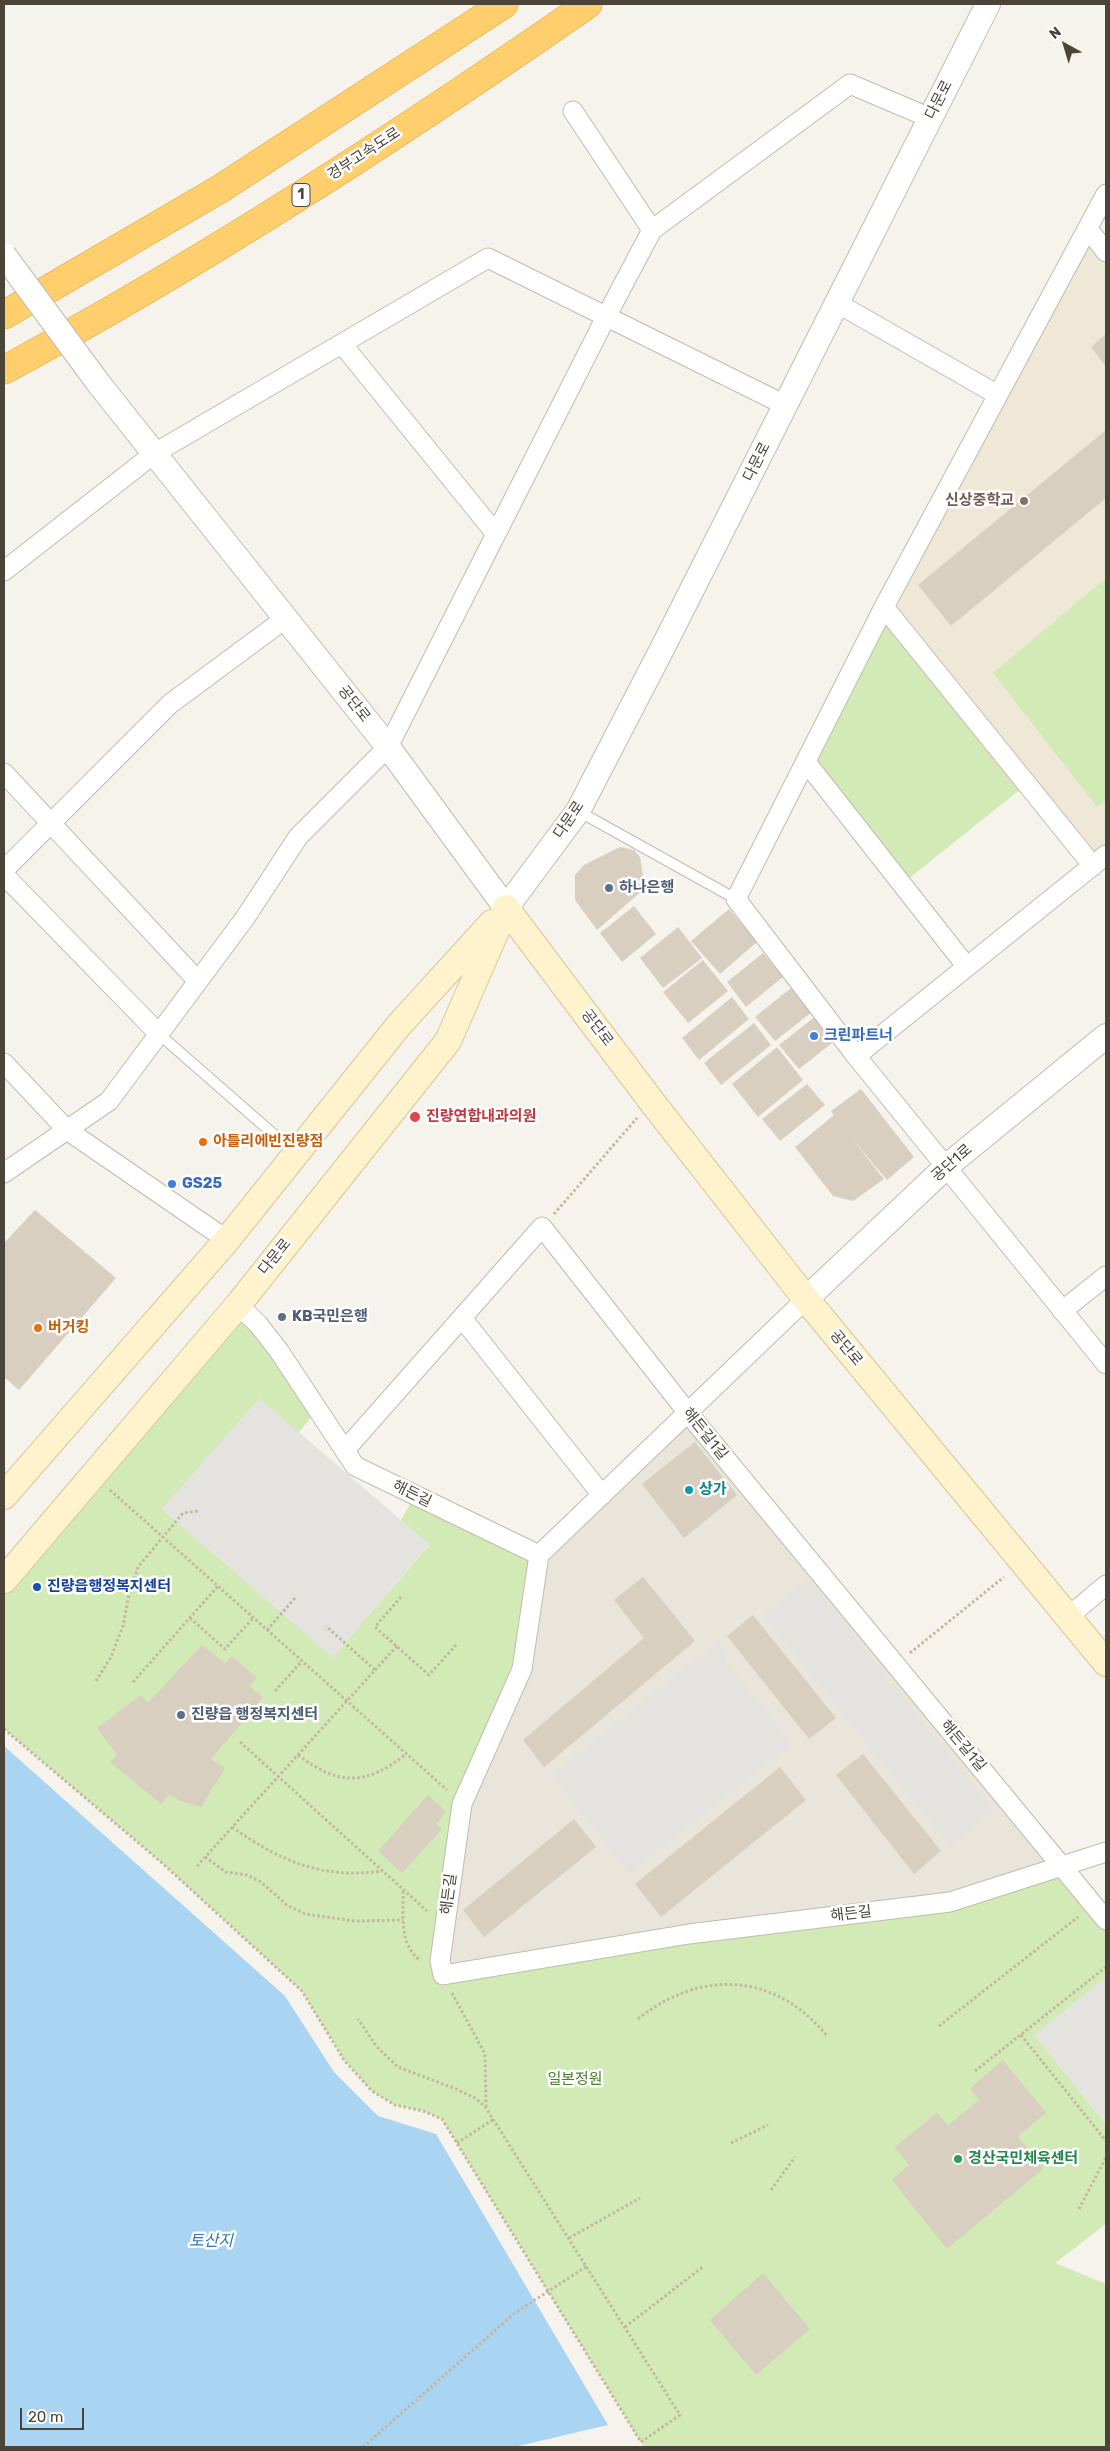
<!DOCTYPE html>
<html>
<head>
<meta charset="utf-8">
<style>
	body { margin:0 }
	#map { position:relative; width:1110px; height:2451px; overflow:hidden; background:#f6f3ec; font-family:Rubik,sans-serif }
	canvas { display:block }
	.frame { position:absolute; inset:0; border:5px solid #4b4439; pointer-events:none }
	.north { position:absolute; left:1040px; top:20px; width:50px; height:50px; -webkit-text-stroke:4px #fff; paint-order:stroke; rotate:321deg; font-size:14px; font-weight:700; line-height:20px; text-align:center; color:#4b4439 }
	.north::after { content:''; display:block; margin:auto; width:18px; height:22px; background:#4b4439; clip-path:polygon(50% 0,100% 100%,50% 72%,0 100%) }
	.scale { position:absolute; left:20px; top:2408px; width:64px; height:22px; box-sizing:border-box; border:2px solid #4b4439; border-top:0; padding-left:6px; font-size:15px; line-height:18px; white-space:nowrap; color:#4b4439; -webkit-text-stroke:4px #fff; paint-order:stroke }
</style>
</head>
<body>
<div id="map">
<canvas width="1110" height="2451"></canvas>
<div class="frame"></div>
<div class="north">N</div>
<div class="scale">20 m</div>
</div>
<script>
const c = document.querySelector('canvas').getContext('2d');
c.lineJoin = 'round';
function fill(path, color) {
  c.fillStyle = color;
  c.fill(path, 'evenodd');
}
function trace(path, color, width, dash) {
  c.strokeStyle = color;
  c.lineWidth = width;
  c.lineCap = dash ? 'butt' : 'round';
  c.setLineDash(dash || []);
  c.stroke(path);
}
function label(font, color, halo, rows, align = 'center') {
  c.font = font + ' Rubik,"Noto Sans KR",sans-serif';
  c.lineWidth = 5;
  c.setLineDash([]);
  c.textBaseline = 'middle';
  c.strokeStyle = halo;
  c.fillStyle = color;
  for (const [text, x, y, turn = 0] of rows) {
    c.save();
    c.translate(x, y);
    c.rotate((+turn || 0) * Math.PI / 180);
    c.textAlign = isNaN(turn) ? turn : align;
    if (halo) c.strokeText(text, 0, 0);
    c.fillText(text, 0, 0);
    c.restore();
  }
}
fill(new Path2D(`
	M 688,1413 L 1063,1866 L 950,1902 L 443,1975 L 458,1819 L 539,1555 Z`), '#eae5da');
fill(new Path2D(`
	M 1088,229 L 1106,252 L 1106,855 L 1093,866 L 884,607 Z`), '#efe8d6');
fill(new Path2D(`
	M 1106,578 L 1106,800 L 1097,807 L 993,673 Z
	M 884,607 L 1027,784 L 902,884 L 806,762 Z
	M 238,1305 L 318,1409 L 299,1432 L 162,1509 L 333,1657 L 429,1545 L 401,1520 L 415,1495 L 539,1555 L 522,1669 L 462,1804 L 443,1975 L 950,1902 L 1063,1866 L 1106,1920 L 1106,1977 L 1035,2035 L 1106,2125 L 1106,2224 L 1055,2263 L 1106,2284 L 1106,2447 L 644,2447 L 442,2119 L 423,2111 L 395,2105 L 372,2091 L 344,2060 L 302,1991 L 161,1862 L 4,1729 L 4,1580 Z`), '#d2eab5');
fill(new Path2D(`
	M 259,1398 L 429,1544 L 333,1658 L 162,1509 Z
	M 808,1579 L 994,1811 L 950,1846 L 763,1615 Z
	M 719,1641 L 729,1665 L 792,1744 L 629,1873 L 552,1775 Z
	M 1106,1977 L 1106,2125 L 1035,2035 Z`), '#e5e3e0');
fill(new Path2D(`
	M 4,1746 L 285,1996 L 334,2072 L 378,2116 L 436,2134 L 608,2425 L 514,2447 L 4,2447 Z`), '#a9d4f2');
fill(new Path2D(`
	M 1106,334 L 1106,367 L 1091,347 Z
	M 1106,430 L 1106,498 L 951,626 L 918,585 Z
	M 620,847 L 634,850 L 640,857 L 643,875 L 638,882 L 644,889 L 597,930 L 575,900 L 575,875 L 584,865 Z
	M 634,906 L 656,934 L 622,962 L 600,933 Z
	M 729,909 L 757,942 L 720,974 L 691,941 Z
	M 678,927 L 702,958 L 663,988 L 640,958 Z
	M 763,953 L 783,977 L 746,1007 L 727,982 Z
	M 703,960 L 728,991 L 688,1023 L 663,992 Z
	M 791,988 L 812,1012 L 775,1041 L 755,1017 Z
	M 732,997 L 749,1019 L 699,1060 L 682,1038 Z
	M 816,1016 L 836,1040 L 799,1069 L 779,1045 Z
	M 754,1023 L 771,1045 L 721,1085 L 704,1063 Z
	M 777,1047 L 803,1080 L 758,1117 L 732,1084 Z
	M 807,1084 L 825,1105 L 780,1141 L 762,1119 Z
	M 861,1089 L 914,1157 L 887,1180 L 850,1136 L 884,1179 L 853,1201 L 833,1196 L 795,1147 L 834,1115 L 831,1111 Z
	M 35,1210 L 116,1278 L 19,1390 L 4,1377 L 4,1243 Z
	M 695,1442 L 737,1495 L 684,1538 L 642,1484 Z
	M 643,1577 L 695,1641 L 544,1767 L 523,1740 L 644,1638 L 614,1600 Z
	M 753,1615 L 836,1718 L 809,1739 L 727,1636 Z
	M 202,1645 L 225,1663 L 232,1656 L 257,1678 L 249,1686 L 263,1698 L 211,1759 L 225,1768 L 201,1807 L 180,1801 L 169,1795 L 161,1804 L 110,1762 L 117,1755 L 97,1728 L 141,1695 L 148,1703 Z
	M 863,1754 L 941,1851 L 914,1874 L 836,1775 Z
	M 780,1767 L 806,1800 L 661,1917 L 635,1884 Z
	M 428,1795 L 446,1812 L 436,1824 L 442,1829 L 402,1873 L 378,1851 Z
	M 574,1819 L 596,1847 L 484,1937 L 463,1910 Z
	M 1003,2060 L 1046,2113 L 1018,2136 L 1043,2169 L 947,2249 L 892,2180 L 909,2165 L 895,2147 L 937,2113 L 948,2125 L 979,2100 L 970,2088 Z
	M 763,2273 L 810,2329 L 756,2375 L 710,2320 Z`), '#d8cfc1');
const service = new Path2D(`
	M 578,811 L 736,899
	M 159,1034 L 295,1153`);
const minor = new Path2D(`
	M 573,111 L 652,230 L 850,84 L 930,118
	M 1106,194 L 884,607 L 736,899 L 856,1056 L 1106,855
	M 1088,229 L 1106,252
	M 837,303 L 998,395
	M 342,344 L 496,534
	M 4,571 L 155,453 L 488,258 L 785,405
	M 884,607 L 1093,866
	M 806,762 L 967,967
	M 4,773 L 197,980
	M 4,870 L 170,704 L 286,618
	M 4,875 L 159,1034
	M 856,1056 L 1106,1364
	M 4,1063 L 67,1130 L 227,1240
	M 4,1173 L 109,1101 L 245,918 L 298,837 L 388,747 L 606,317 L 652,230
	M 238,1305 L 258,1324 L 279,1351 L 355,1466 L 539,1555
	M 1062,1311 L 1106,1276
	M 462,1318 L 602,1495
	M 345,1450 L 542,1227 L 688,1413 L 1106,1920
	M 539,1555 L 522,1669 L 462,1804 L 440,1961 L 443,1975 L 689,1934 L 950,1902 L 1106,1852
	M 539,1555 L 806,1299
	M 1068,1617 L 1106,1585`);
const tertiary = new Path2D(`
	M 99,384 L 388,747 L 506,908 L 578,811 L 662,649 L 988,4
	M 806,1299 L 947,1166 L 1106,1036`);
const secondary = new Path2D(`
	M 506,908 L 652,1102 L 806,1299 L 1106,1663
	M 4,1496 L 227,1240 L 399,1025 L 492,923
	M 4,1580 L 238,1305 L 448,1041 L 506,908`);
const motorway = new Path2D(`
	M 4,315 L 220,189 L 504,4
	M 4,370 C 206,261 400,135 588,4`);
trace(service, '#c2bbae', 12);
trace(minor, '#c2bbae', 21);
trace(tertiary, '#c2bbae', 26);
trace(secondary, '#d6c79b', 28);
trace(motorway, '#e0a43c', 29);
trace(new Path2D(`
	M 554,1214 L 637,1118
	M 110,1490 L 447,1790
	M 401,1597 L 375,1627 L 429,1675 L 456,1645
	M 190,1618 L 225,1649 L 253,1618
	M 267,1630 L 295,1598
	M 910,1653 L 1004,1577
	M 375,1670 L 397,1646
	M 96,1681 L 111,1657 L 123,1626 L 129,1595 L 138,1567 L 183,1513 L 198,1511
	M 133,1682 L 218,1586
	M 275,1691 L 302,1661
	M 4,1729 L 161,1862 L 302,1991 L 344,2060 L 372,2091 L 395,2105 L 423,2111 L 442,2119 L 641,2442 L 680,2415 L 486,2108 L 477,2099 L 456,2089 L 398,2067 L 377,2047 L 358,2019
	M 240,1742 L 427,1911
	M 298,1755 C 339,1786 366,1786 406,1754
	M 232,1827 C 282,1862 321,1879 382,1871
	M 205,1857 L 226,1872 L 247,1875 L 261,1882 L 287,1905 L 305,1914 L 355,1921 L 403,1920
	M 197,1866 L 375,1670 L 326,1626
	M 403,1891 C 404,1916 398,1944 421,1961
	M 452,1993 L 485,2054 L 486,2108
	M 638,2019 C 700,1969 775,1972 827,2036
	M 939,2026 L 1078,1917
	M 1021,2035 L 1106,2141
	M 975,2071 L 1106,1967
	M 457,2143 L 494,2119
	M 731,2143 L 768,2125
	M 771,2190 L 795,2157
	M 1079,2209 L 1106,2157
	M 569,2238 L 640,2198
	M 625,2327 L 704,2266
	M 363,2447 L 515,2313 L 587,2266`), '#c4b79f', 3, [2.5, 2.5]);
trace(service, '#fff', 10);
trace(minor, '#fff', 19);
trace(tertiary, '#fff', 24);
trace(secondary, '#fff3cd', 26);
trace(motorway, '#ffcf6e', 28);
const tertiaryBridge = new Path2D(`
	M 4,255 L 99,384`);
trace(tertiaryBridge, '#c2bbae', 26, []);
trace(tertiaryBridge, '#fff', 24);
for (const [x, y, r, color] of [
	[1024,501,5,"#8d6e63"],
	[609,888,5,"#5c6f8a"],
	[814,1036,5,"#3f7fe0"],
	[415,1117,6,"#e0444e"],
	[203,1142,5,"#e8710a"],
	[172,1184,5,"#3f7fe0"],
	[282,1317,5,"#5c6f8a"],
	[38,1328,5,"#e8710a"],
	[689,1490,5,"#0f9aa8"],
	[37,1587,5,"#1a4fb4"],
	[181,1715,5,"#5c6f8a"],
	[958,2159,5,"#2e9e5b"]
]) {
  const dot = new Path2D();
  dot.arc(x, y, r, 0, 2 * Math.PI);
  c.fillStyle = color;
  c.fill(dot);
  trace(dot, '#fff', 2);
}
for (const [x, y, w] of [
	[301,195,18]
]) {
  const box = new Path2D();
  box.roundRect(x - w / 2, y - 11.5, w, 23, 4);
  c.fillStyle = '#fff';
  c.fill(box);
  trace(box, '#4b4439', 1);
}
label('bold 14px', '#4b4439', null, [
	["1",301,195]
]);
label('15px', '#4b4439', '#fff', [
	["다문로",939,100,-63],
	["경부고속도로",364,154,-33],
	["다문로",757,462,-63],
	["공단로",354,704,52],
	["다문로",569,820,-56],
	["공단로",597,1028,53],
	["공단1로",952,1163,-41],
	["다문로",275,1257,-51],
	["공단로",846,1348,50],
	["해든길1길",705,1434,51],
	["해든길",412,1494,26],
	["해든길1길",963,1746,50],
	["해든길",449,1894,-83],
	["해든길",851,1914,-7]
]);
label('bold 15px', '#785e54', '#fff', [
	["신상중학교",1014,501]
], 'right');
label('bold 15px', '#4e5e75', '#fff', [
	["하나은행",619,888],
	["KB국민은행",292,1317],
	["진량읍 행정복지센터",191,1715]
], 'left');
label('bold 15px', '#366cbe', '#fff', [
	["크린파트너",824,1036],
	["GS25",182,1184]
], 'left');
label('bold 15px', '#be3a42', '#fff', [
	["진량연합내과의원",426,1117]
], 'left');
label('bold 15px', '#c56008', '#fff', [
	["아틀리에빈진량점",213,1142],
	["버거킹",48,1328]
], 'left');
label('bold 15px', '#0d838f', '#fff', [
	["상가",699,1490]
], 'left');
label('bold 15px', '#164399', '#fff', [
	["진량읍행정복지센터",47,1587]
], 'left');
label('15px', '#4a7f2a', '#fff', [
	["일본정원",575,2080]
]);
label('bold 15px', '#27864d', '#fff', [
	["경산국민체육센터",968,2159]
], 'left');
label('italic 16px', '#2e7ab2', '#fff', [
	["토산지",211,2241]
]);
</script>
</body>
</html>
